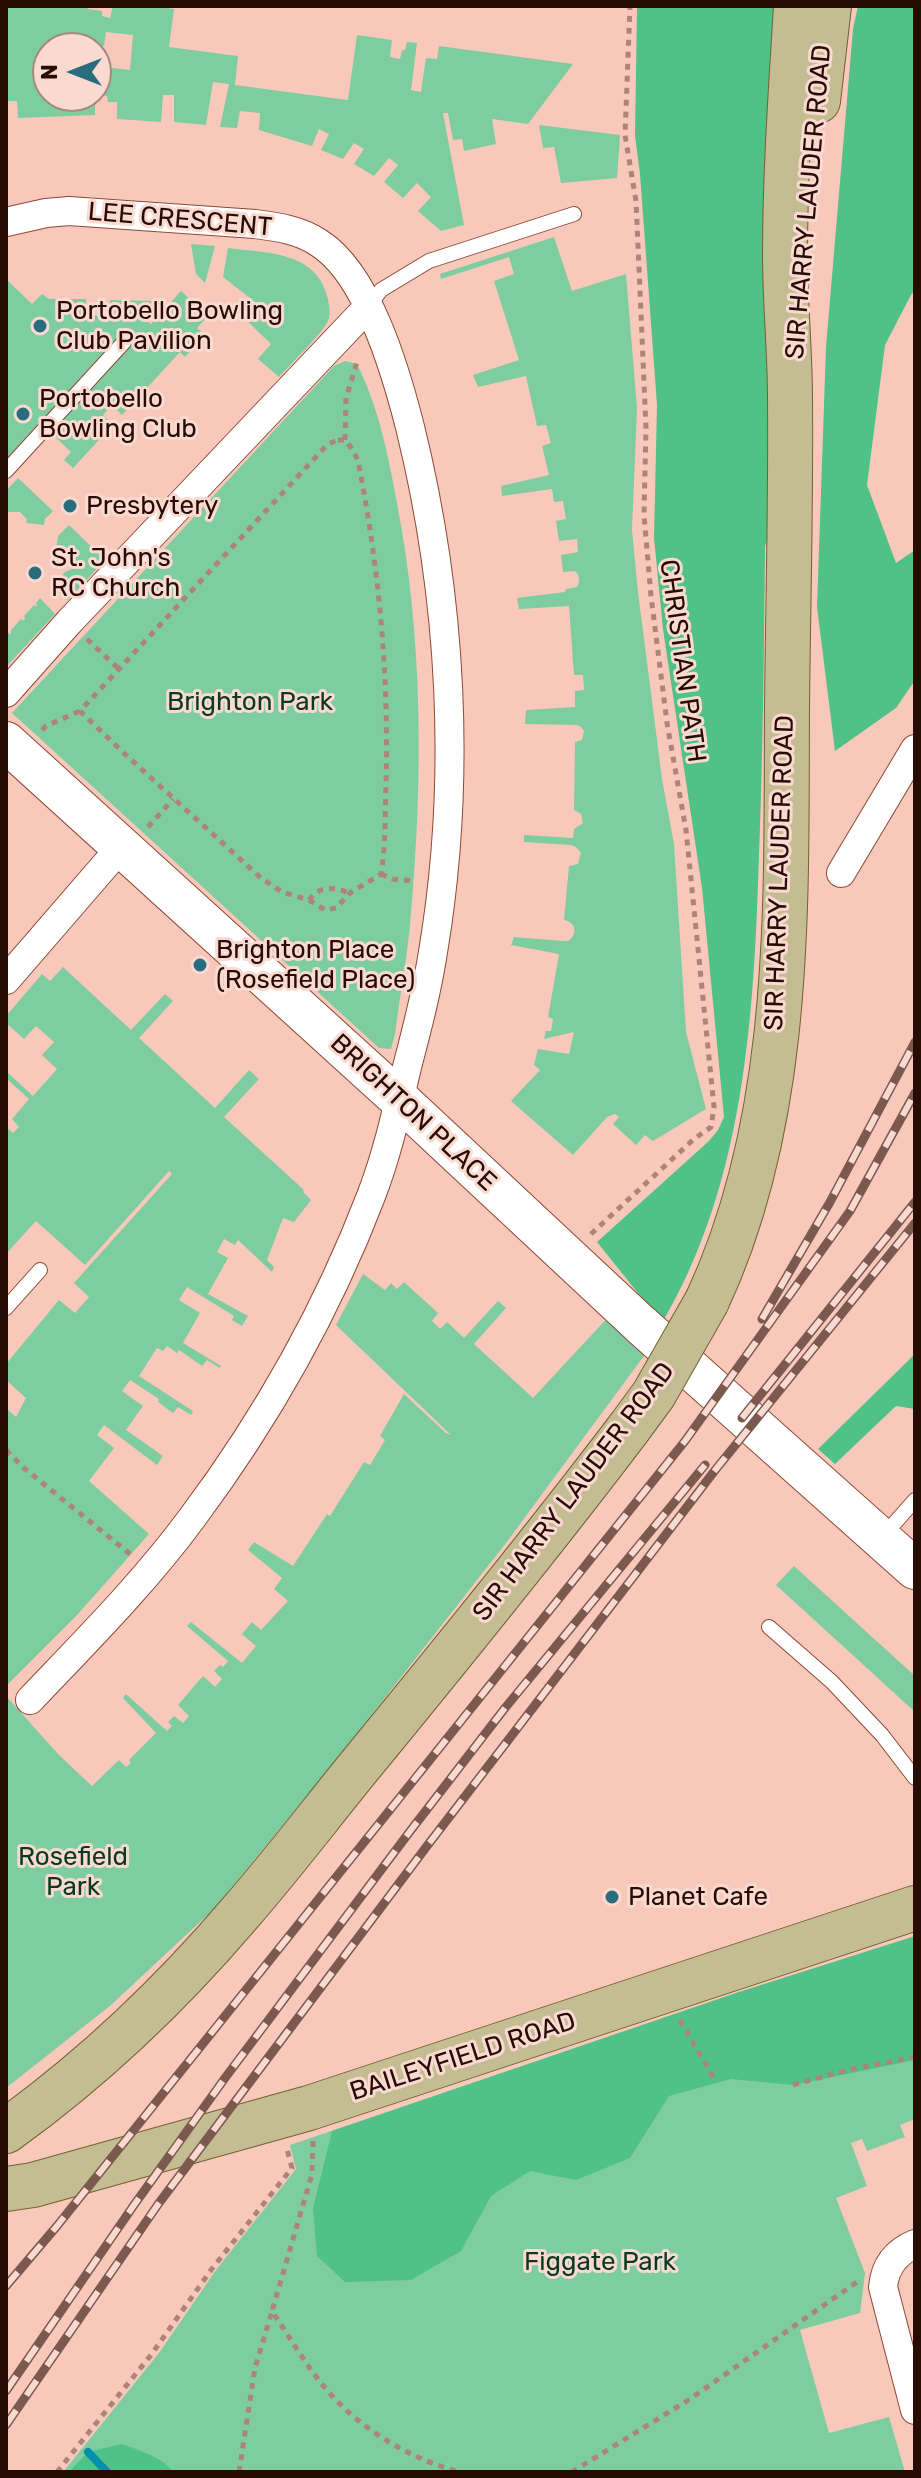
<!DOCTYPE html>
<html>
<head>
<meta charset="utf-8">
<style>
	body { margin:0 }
	#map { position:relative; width:921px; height:2478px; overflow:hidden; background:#f8c9ba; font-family:Rubik,sans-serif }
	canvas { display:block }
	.frame { position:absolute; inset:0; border:8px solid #270c05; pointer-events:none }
	.north { position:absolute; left:32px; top:32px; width:80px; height:80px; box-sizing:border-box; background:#fadad0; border:2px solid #a6887f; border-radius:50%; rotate:270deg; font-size:22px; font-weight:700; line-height:32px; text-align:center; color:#270c05 }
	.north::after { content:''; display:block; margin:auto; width:28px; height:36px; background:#296c7d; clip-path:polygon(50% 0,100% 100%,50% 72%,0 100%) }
</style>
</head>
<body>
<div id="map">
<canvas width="921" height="2478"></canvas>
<div class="frame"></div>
<div class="north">N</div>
</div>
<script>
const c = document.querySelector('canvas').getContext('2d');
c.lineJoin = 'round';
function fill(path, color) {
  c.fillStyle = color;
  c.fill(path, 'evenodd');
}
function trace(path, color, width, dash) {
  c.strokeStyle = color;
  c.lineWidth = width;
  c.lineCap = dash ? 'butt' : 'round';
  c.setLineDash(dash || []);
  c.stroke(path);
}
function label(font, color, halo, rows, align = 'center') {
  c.font = font + ' Rubik,sans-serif';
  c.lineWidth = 6;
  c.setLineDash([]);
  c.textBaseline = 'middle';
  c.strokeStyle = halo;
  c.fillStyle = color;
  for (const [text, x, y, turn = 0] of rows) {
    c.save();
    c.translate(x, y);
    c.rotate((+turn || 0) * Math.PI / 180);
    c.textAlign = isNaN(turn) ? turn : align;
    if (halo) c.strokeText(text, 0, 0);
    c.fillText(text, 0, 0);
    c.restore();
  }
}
fill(new Path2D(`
	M 6,6 L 87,6 L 88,9 L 102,11 L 102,16 L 110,18 L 113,6 L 149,6 L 174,9 L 169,47 L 238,56 L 235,85 L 348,100 L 357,35 L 392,40 L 390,57 L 400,59 L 402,50 L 405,50 L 407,42 L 417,43 L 411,90 L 421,92 L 426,58 L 437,59 L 439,46 L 573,64 L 528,124 L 492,119 L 496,144 L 464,151 L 462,139 L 453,140 L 448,113 L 443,113 L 464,225 L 441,231 L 418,211 L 431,197 L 417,183 L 403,198 L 384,182 L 398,165 L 389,158 L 374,176 L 354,164 L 364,149 L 354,143 L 343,159 L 321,150 L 329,134 L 319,129 L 312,146 L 259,130 L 260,113 L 240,111 L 237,128 L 220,127 L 229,84 L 213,82 L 206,125 L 174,122 L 174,95 L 163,95 L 161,122 L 117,119 L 117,102 L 108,102 L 107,96 L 96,95 L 96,66 L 130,70 L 133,35 L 106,32 L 104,46 L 48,48 L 48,96 L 95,96 L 95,115 L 18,118 L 17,101 L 6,101 Z
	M 539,125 L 620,135 L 617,178 L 561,183 L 554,147 L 543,148 Z
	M 554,237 L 572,291 L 626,274 L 637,408 L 632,530 L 638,592 L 662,779 L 674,844 L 686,1032 L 706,1109 L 653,1141 L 645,1135 L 636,1145 L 613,1124 L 619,1117 L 615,1114 L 607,1117 L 573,1155 L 511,1101 L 540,1070 L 534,1065 L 538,1049 L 569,1054 L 574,1032 L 544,1039 L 546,1031 L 551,1031 L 553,1019 L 548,1017 L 559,954 L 511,945 L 514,937 L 563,941 L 568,941 C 578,934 576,922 564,920 L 569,866 L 578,864 L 581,853 L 576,847 L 571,845 L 524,842 L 524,835 L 573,838 L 574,829 L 583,823 L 581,814 L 574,810 L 575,742 L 582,740 L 584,731 L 580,726 L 576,725 L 525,724 L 526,710 L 575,707 L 575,691 L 584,690 L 583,675 L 574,675 L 569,606 L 519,609 L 517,598 L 565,592 L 566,589 L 577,587 C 580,582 580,575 575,571 L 563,572 L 561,555 L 578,552 L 577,539 L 559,541 L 556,521 L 566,519 L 563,501 L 554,502 L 552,489 L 502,496 L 501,486 L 549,475 L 542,446 L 551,443 L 546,425 L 537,426 L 526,376 L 478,387 L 473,375 L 519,360 L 494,281 L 514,274 L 509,257 L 441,279 L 440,274 Z
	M 191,244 L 215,246 L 205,283 L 196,274 Z
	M 228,248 C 265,253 316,251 327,296 C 329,302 331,314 328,321 C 325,330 288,367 279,377 L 258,359 L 271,344 L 242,316 L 255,302 L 223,277 Z
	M 6,279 L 32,304 L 42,294 L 49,299 L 86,299 L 86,315 L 109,316 L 110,300 L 154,301 L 140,317 L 151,324 L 181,291 L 208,316 L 197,328 L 205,335 L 185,357 L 180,352 L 122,415 L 112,405 L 103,415 L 113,425 L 73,468 L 64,460 L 71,452 L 50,432 L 134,341 L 118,337 L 6,460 Z
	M 345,361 L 357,364 C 379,408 388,455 397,503 C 423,638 423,777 411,913 C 408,954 400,994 395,1034 L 391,1049 L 379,1048 L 12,713 L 334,366 Z
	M 18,478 L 53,511 L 45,519 L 44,525 L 26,523 L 27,519 L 20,512 L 9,512 L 6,515 L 6,491 Z
	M 69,525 L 105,560 L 68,600 L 51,587 L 65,572 L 74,568 L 74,566 L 71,566 L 69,558 L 72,556 L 70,554 L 66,555 L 56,549 L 58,536 Z
	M 40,598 L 55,614 L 6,667 L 6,635 L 8,633 L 11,634 L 11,630 L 21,619 L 24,621 L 25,618 L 24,616 L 34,605 L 37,607 L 36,603 Z
	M 63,967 L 131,1030 L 165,994 L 173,1001 L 139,1038 L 215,1108 L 249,1070 L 259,1079 L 224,1117 L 304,1190 L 303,1192 L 311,1200 L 294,1222 L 283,1218 L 267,1260 L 274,1267 L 272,1272 L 238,1240 L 235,1245 L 224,1239 L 217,1252 L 228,1258 L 208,1294 L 248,1316 L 242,1326 L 232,1320 L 234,1316 L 187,1287 L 179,1300 L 200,1313 L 183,1343 L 221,1366 L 220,1368 L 207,1360 L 202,1366 L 179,1350 L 177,1353 L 167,1346 L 163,1351 L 157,1348 L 139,1376 L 193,1411 L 191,1415 L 178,1407 L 173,1413 L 158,1402 L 159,1399 L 130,1380 L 122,1391 L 143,1406 L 126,1430 L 163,1456 L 157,1465 L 104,1425 L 97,1435 L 114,1448 L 89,1481 L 149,1534 L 78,1614 L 6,1686 L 6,1408 L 16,1417 L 26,1398 L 6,1380 L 6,1364 L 59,1300 L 75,1313 L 89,1297 L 74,1283 L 172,1174 L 169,1171 L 85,1265 L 36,1221 L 6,1254 L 6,1127 L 13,1133 L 19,1127 L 12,1119 L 29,1099 L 6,1078 L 6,1071 L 33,1096 L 57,1069 L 42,1055 L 54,1042 L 36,1026 L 24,1039 L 6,1023 L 6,1016 L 42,974 L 50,981 Z
	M 363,1274 L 385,1290 L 391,1283 L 397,1289 L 404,1282 L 438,1313 L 432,1321 L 440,1329 L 447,1322 L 464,1338 L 498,1301 L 506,1308 L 474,1344 L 533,1398 L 612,1313 L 652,1345 L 506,1543 L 344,1750 L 215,1908 L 111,2005 L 6,2088 L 6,1696 L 59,1755 L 92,1786 L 119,1760 L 126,1767 L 131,1763 L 129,1760 L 156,1733 L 123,1698 L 126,1694 L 167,1731 L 172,1726 L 168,1722 L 174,1716 L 183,1723 L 189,1716 L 178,1705 L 203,1676 L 215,1687 L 222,1679 L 214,1671 L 220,1665 L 223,1667 L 228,1661 L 187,1626 L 191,1622 L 242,1663 L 256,1646 L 242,1634 L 252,1622 L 261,1630 L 288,1601 L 274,1589 L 282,1578 L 248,1550 L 254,1542 L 293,1566 L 327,1514 L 330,1516 L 364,1462 L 370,1465 L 385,1440 L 380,1436 L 404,1394 L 446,1433 L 451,1435 L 336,1325 Z
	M 794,1566 L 915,1676 L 915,1712 L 776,1585 Z
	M 742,1991 L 860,2070 L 915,2060 L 915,2119 L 900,2125 L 905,2137 L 867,2151 L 862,2139 L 851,2143 L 867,2186 L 836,2198 L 865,2273 L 860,2313 L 800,2330 L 829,2433 L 889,2417 L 905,2472 L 63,2472 L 159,2353 L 216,2270 L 296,2169 L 290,2145 Z`), '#7ecda0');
fill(new Path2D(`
	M 637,6 L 784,6 L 769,531 L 765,547 C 764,650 763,753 759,855 C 754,1015 745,1182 662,1323 L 597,1242 L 709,1141 L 718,1130 L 724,1117 L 702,888 L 663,629 L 654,538 L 657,405 L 640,174 L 635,136 Z
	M 858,6 L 915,6 L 915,292 L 912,293 L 885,345 L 867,485 L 896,563 L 915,550 L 915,680 L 896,708 L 835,751 L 817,607 L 826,347 L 853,29 Z
	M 915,1354 L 915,1409 L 896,1406 L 835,1464 L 818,1449 Z
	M 915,1936 L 915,2060 L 793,2085 L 731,2079 L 669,2096 L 630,2158 L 576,2180 L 530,2171 L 491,2196 L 461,2251 L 411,2280 L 345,2282 L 317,2256 L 313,2208 L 332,2131 L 742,1991 Z
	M 122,2444 C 140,2451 161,2456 173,2472 L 69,2472 L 88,2452 Z`), '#50c187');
trace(new Path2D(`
	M 88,2452 L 107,2472`), '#048fab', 8);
const lane = new Path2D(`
	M 368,307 L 381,290 L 429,261 L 574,214
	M 6,471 L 124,342
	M 6,1308 L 40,1270
	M 884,1535 L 915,1500
	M 769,1627 L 832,1682 L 882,1735 L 915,1778`);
const street = new Path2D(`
	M 6,222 L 46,213 L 69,211 L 255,224 C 278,227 300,230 319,243 C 368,274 396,372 410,427 C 452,597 462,779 433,952 C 427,991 417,1029 407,1067 C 397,1110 387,1155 371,1196 C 327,1311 266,1419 192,1518 C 144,1583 86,1641 30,1700
	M 6,693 L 69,622 L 368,307
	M 841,873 L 915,749
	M 6,980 L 121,847
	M 915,2244 C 896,2252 885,2266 883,2287 L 915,2410`);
const secondary = new Path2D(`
	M 6,742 L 399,1099 L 640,1324 L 915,1569`);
const primary = new Path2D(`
	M 818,101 L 829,6
	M 707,1301 C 793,1117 786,906 787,708 C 788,605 791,502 790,399 C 790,351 785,303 785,255 C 785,172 791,89 796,6
	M 6,2131 C 92,2069 171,1994 240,1913 C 281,1866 319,1816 358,1768 C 450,1656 542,1543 629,1428
	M 6,2189 L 33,2185 L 309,2108 L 915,1908`);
trace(lane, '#8c4934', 16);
trace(street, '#8c4934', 30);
trace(secondary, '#8c4934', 42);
trace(primary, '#746132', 46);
trace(new Path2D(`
	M 338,440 L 345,440 L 353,450 L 358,461 C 379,567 389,674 386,783 C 385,813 386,844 381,874 L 350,893 L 336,908 L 325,910 L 309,900 L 282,892 L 261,878 L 126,755 L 80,711 L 328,444 Z
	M 345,440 L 346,398 L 358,359
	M 87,639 L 119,669
	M 42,730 L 46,726 L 80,711
	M 148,827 L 173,799
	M 381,874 L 393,879 L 416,881
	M 309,900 C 320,885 333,887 350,893
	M 591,1234 L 694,1139 L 711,1127 L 714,1107 L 686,830 L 667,723 L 651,596 L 644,515 L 646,428 L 639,268 L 636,201 L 625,135 L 630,6
	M 6,1450 L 24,1468 L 130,1554
	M 680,2020 L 716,2082
	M 793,2085 L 847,2070 L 915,2057
	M 313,2141 L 312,2174 L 272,2311 C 288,2335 303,2360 321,2383 C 354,2425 408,2459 460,2472
	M 57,2472 L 151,2355 L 211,2270 L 292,2168 L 287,2149
	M 239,2472 L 255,2368 L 272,2311
	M 572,2472 L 690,2399 L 857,2282`), '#ac8478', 5, [6, 6]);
trace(lane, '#fff', 14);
trace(street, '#fff', 28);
trace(secondary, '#fff', 40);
trace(primary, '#c4bc92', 44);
const rail = new Path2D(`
	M 762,1319 L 830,1202 L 915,1042
	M 742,1418 L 915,1202
	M 6,2286 L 57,2226 L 685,1441 L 850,1211 L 915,1093
	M 6,2391 L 134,2205 L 225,2078 L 411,1830 L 505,1708 L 705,1465
	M 6,2425 L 159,2203 L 427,1846 L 716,1469 L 915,1223`);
trace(rail, '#7c594f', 9);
trace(rail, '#fadad0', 6, [18]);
const primaryBridge = new Path2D(`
	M 629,1428 L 654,1394 L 707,1301`);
trace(primaryBridge, '#746132', 46, []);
trace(primaryBridge, '#c4bc92', 44);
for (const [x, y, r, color] of [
	[40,326,8,"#296c7d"],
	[23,414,8,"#296c7d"],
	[70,506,8,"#296c7d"],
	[35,573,8,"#296c7d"],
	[200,965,8,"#296c7d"],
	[612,1897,8,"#296c7d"]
]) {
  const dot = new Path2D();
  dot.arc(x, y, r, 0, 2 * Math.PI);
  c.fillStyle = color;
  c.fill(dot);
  trace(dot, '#fadad0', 3);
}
label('26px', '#270c05', '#fadad0', [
	["SIR HARRY LAUDER ROAD",809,202,-85],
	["LEE CRESCENT",180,220,5],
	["CHRISTIAN PATH",682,661,82],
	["SIR HARRY LAUDER ROAD",780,873,-88],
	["BRIGHTON PLACE",413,1113,43],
	["SIR HARRY LAUDER ROAD",574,1492,-53],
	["BAILEYFIELD ROAD",463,2057,-18]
]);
label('26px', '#270c05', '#fadad0', [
	["Portobello Bowling",56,311],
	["Club Pavilion",56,341],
	["Portobello",39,399],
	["Bowling Club",39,429],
	["Presbytery",86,506],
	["St. John's",51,558],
	["RC Church",51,588],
	["Brighton Place",216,950],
	["(Rosefield Place)",216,980],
	["Planet Cafe",628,1897]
], 'left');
label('26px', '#083923', '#fadad0', [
	["Brighton Park",250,702],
	["Rosefield",73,1857],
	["Park",73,1887],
	["Figgate Park",600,2262]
]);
</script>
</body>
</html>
